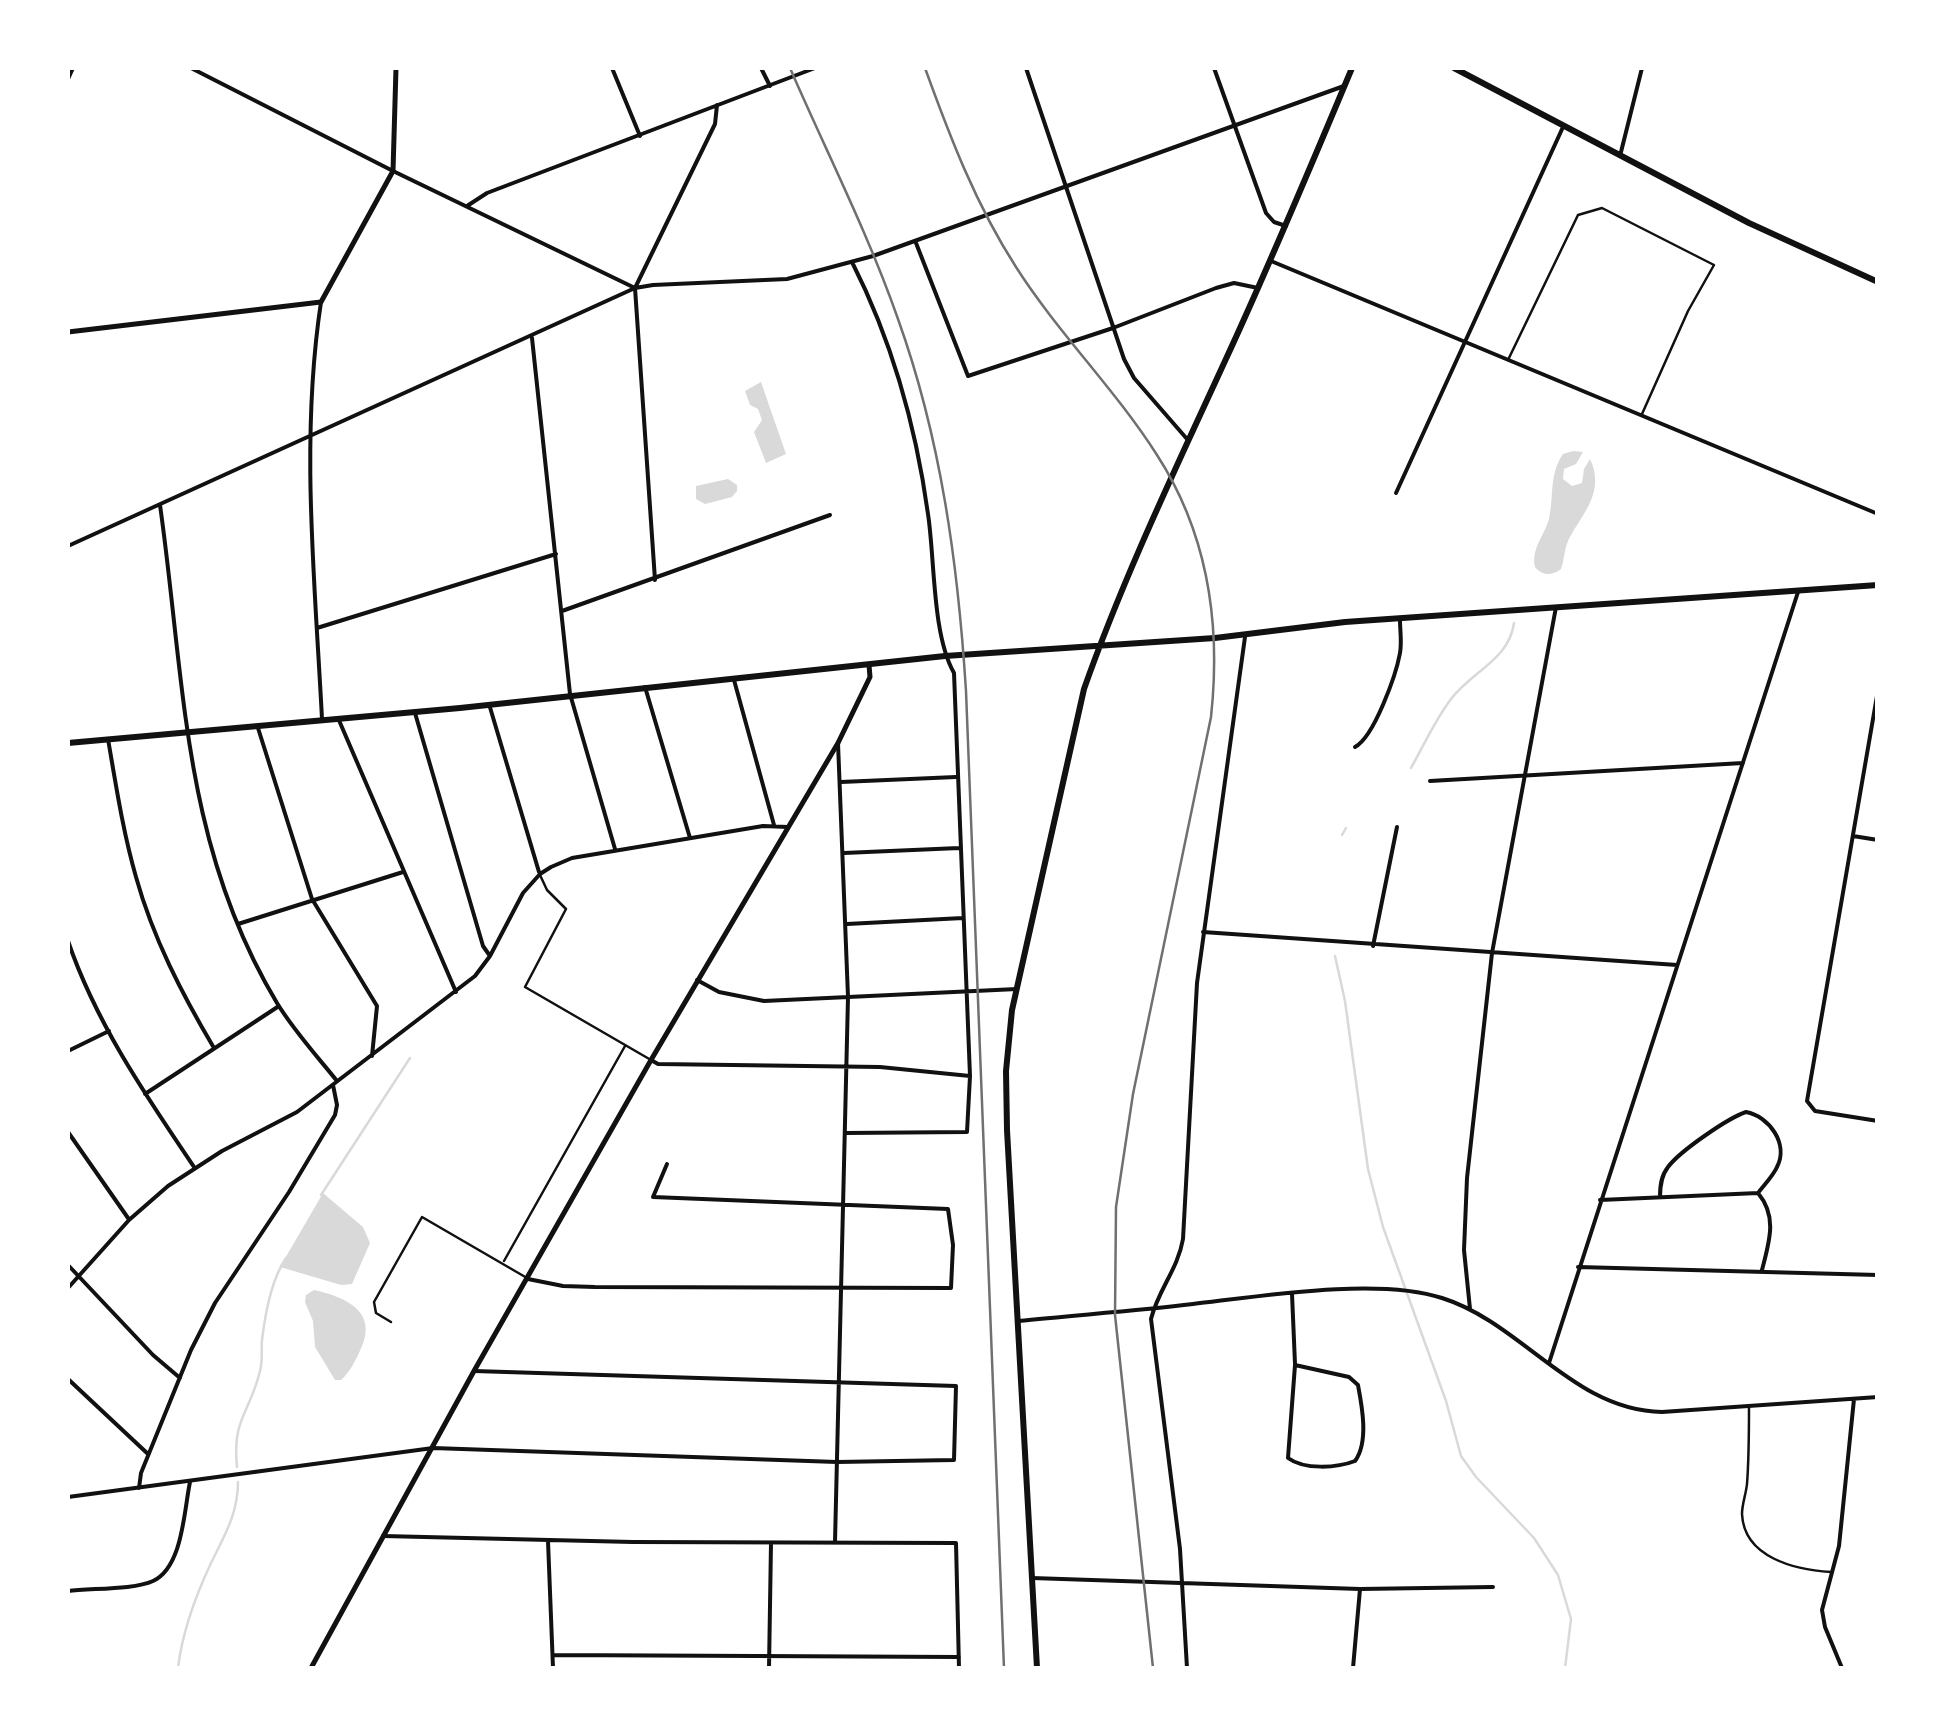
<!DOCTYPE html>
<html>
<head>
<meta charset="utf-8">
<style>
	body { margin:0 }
	#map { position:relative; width:1945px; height:1736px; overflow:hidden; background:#fff; font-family:Commissioner,sans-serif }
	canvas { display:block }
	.frame { position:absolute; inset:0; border:70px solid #fff; pointer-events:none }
</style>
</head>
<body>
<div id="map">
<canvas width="1945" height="1736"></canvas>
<div class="frame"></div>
</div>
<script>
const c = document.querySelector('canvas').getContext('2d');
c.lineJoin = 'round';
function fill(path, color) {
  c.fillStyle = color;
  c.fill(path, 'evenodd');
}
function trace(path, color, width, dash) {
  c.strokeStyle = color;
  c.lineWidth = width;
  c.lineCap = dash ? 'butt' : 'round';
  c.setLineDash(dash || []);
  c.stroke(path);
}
fill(new Path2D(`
	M 761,382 L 786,454 L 766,463 L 754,432 L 762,420 L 758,409 L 750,405 L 745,391 Z
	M 1573,451 L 1583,452 L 1576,464 L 1564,469 L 1563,479 L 1572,486 L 1582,483 L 1584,469 L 1590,459 C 1605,491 1584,512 1570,537 C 1564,547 1565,558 1561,569 C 1552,576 1542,576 1535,567 C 1531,549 1544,536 1549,519 C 1554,497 1549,474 1563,454 Z
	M 728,479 L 737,485 L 737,491 L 732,497 L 705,504 L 696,499 L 696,486 Z
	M 323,1193 L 363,1227 L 370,1243 L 352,1284 L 341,1285 L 280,1267 Z
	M 314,1290 C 349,1298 380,1313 359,1353 C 354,1363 350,1372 341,1380 L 335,1380 L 315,1347 L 313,1321 L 305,1302 L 306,1295 Z`), '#d9d9d9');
trace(new Path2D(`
	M 1411,768 C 1424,745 1435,720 1451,699 C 1472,671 1509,660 1514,623
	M 1342,835 L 1346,828
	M 1335,956 L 1345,1001 L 1368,1169 L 1383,1227 L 1446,1401 L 1461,1456 L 1476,1477 L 1534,1538 L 1558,1575 L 1571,1619 L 1565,1668
	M 321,1195 L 410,1058
	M 237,1467 C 232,1418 250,1413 260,1371 C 263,1361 261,1351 262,1340 C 265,1315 271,1280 286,1258
	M 178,1668 C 182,1634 196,1595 211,1563 C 224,1536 238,1514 238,1482`), '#d9d9d9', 2.5);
trace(new Path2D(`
	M 1508,360 L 1578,215 L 1602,208 L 1714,265 L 1688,311 L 1642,414
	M 540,875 L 547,890 L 566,909 L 525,987 L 651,1060
	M 504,1261 L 625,1046
	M 391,1322 L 376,1313 L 374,1302 L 422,1217 L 527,1278
	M 1749,1406 C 1749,1432 1749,1458 1747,1484 C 1746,1494 1742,1504 1742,1514 C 1744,1558 1796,1570 1831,1572`), '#111', 2.5);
trace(new Path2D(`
	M 191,68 L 393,171 L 635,288
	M 612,68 L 640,136
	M 761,68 L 770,86
	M 1026,68 L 1124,359 L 1134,378 L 1187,439
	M 1214,68 L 1266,213 L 1274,222 L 1286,226
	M 68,79 L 73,68
	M 1620,156 L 1642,68
	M 467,206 L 487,193 L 815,68
	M 916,243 L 968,376 L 1113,328 L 1216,288 L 1234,283 L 1258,288
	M 1271,261 L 1878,514
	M 321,302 C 300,440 315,581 322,719
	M 532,338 L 570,694 L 615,849
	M 1396,493 L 1563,127
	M 160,505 C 185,681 182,845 277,1003 C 294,1031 317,1056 337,1081
	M 68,546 L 635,288 L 653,285 L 787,279 L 873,256 L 1344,86
	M 655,580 L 635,288 L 715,124 L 717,105
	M 562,611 L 830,515
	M 317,628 L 556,554
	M 734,680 L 774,825
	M 645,687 L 690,838
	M 1878,690 L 1807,1101 L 1815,1111 L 1878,1121
	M 489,704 L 539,872
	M 415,713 L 483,946 L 490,956
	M 338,718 L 456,992
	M 258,728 L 312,899 L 377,1006 L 372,1056
	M 108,739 C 116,785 123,832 136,877 C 153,938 182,994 214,1048
	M 1355,747 C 1374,737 1396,675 1400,653 C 1402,642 1400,631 1400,620
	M 1430,781 L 1743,763
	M 841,782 L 956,777
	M 1853,836 L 1878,840
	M 844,853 L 959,848
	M 238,924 L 403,872
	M 847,924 L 963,918
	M 1203,932 L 1677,965
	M 68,941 C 96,1023 146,1096 194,1167
	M 1373,946 L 1397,827
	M 697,980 L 719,992 L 764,1001 L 1017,989
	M 68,1051 L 109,1031
	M 651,1060 L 658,1064 L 880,1067 L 970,1076
	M 145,1094 L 279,1006
	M 68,1132 L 128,1218
	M 845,1133 L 967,1132 L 970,1076 L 954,673 C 932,634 935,560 928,514 C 916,427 892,341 852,262
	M 1660,1197 C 1660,1186 1661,1176 1668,1167 C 1680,1151 1728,1118 1746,1112 C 1769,1116 1789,1144 1777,1167 C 1773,1176 1764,1185 1758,1193
	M 1600,1200 L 1758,1193 C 1778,1217 1769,1242 1762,1270
	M 68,1265 L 153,1355 L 180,1378
	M 1578,1267 L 1878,1275
	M 528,1279 L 563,1286 L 595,1287 L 951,1288 L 953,1245 L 948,1209 L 653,1197 L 667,1164
	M 68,1288 L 129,1220 L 168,1186 L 222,1151 L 297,1112 L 475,976 L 490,956 L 523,893 L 540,874 L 551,867 L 572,858 L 763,826 L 788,827
	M 1292,1294 L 1295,1364
	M 1470,1309 L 1464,1250 L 1467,1178 L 1492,953 L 1556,607
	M 1018,1321 C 1076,1315 1135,1311 1193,1304 C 1261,1296 1378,1277 1442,1298 C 1522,1323 1574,1411 1662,1412 L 1878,1397
	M 1549,1363 L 1798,592
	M 1295,1365 L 1349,1377 L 1358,1385 C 1362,1406 1369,1442 1355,1461 C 1337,1468 1304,1470 1288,1458 Z
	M 68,1379 L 148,1454
	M 139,1488 L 141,1473 L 191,1350 L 215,1303 L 289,1192 L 335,1115 L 337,1105 L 333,1085
	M 68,1497 L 433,1448 L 837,1462 L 954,1460 L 956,1386 L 474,1371
	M 383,1536 L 633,1542 L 956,1543 L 959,1668
	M 548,1541 L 553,1668
	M 835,1542 L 848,997 L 838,743
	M 1032,1578 L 1360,1589 L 1493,1587
	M 68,1591 C 90,1588 134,1590 153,1581 C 183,1567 184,1510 190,1482
	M 553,1655 L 959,1657
	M 769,1668 L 771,1543
	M 1187,1668 L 1180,1549 L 1151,1319 C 1158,1290 1178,1269 1183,1239 L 1197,983 L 1245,637
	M 1353,1668 L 1360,1589
	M 1670,1668 L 1820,1668
	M 1842,1668 L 1825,1627 L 1822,1610 L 1839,1546 L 1854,1399`), '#111', 4);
trace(new Path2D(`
	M 68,332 L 321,302 L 393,171 L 396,68
	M 311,1668 L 474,1371 L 651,1060 L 838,743 L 870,677 L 869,665`), '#111', 5);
trace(new Path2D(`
	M 1454,68 L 1749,223 L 1878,282
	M 68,743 L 460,708 L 945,656 L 1215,638 L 1345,622 L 1878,585
	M 1037,1668 L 1007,1130 L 1006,1071 L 1012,1010 L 1084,689 C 1124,576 1175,470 1225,361 C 1270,264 1311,166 1352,68`), '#111', 6);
trace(new Path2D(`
	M 790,68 C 826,151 868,233 898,319 C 941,439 958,564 966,691 L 1004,1668
	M 925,68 C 950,137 976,205 1016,267 C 1058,333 1115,389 1157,455 C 1208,534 1221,625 1211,717 L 1133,1094 L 1116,1207 L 1115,1315 L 1153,1668`), '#707070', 2.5);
</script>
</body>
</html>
